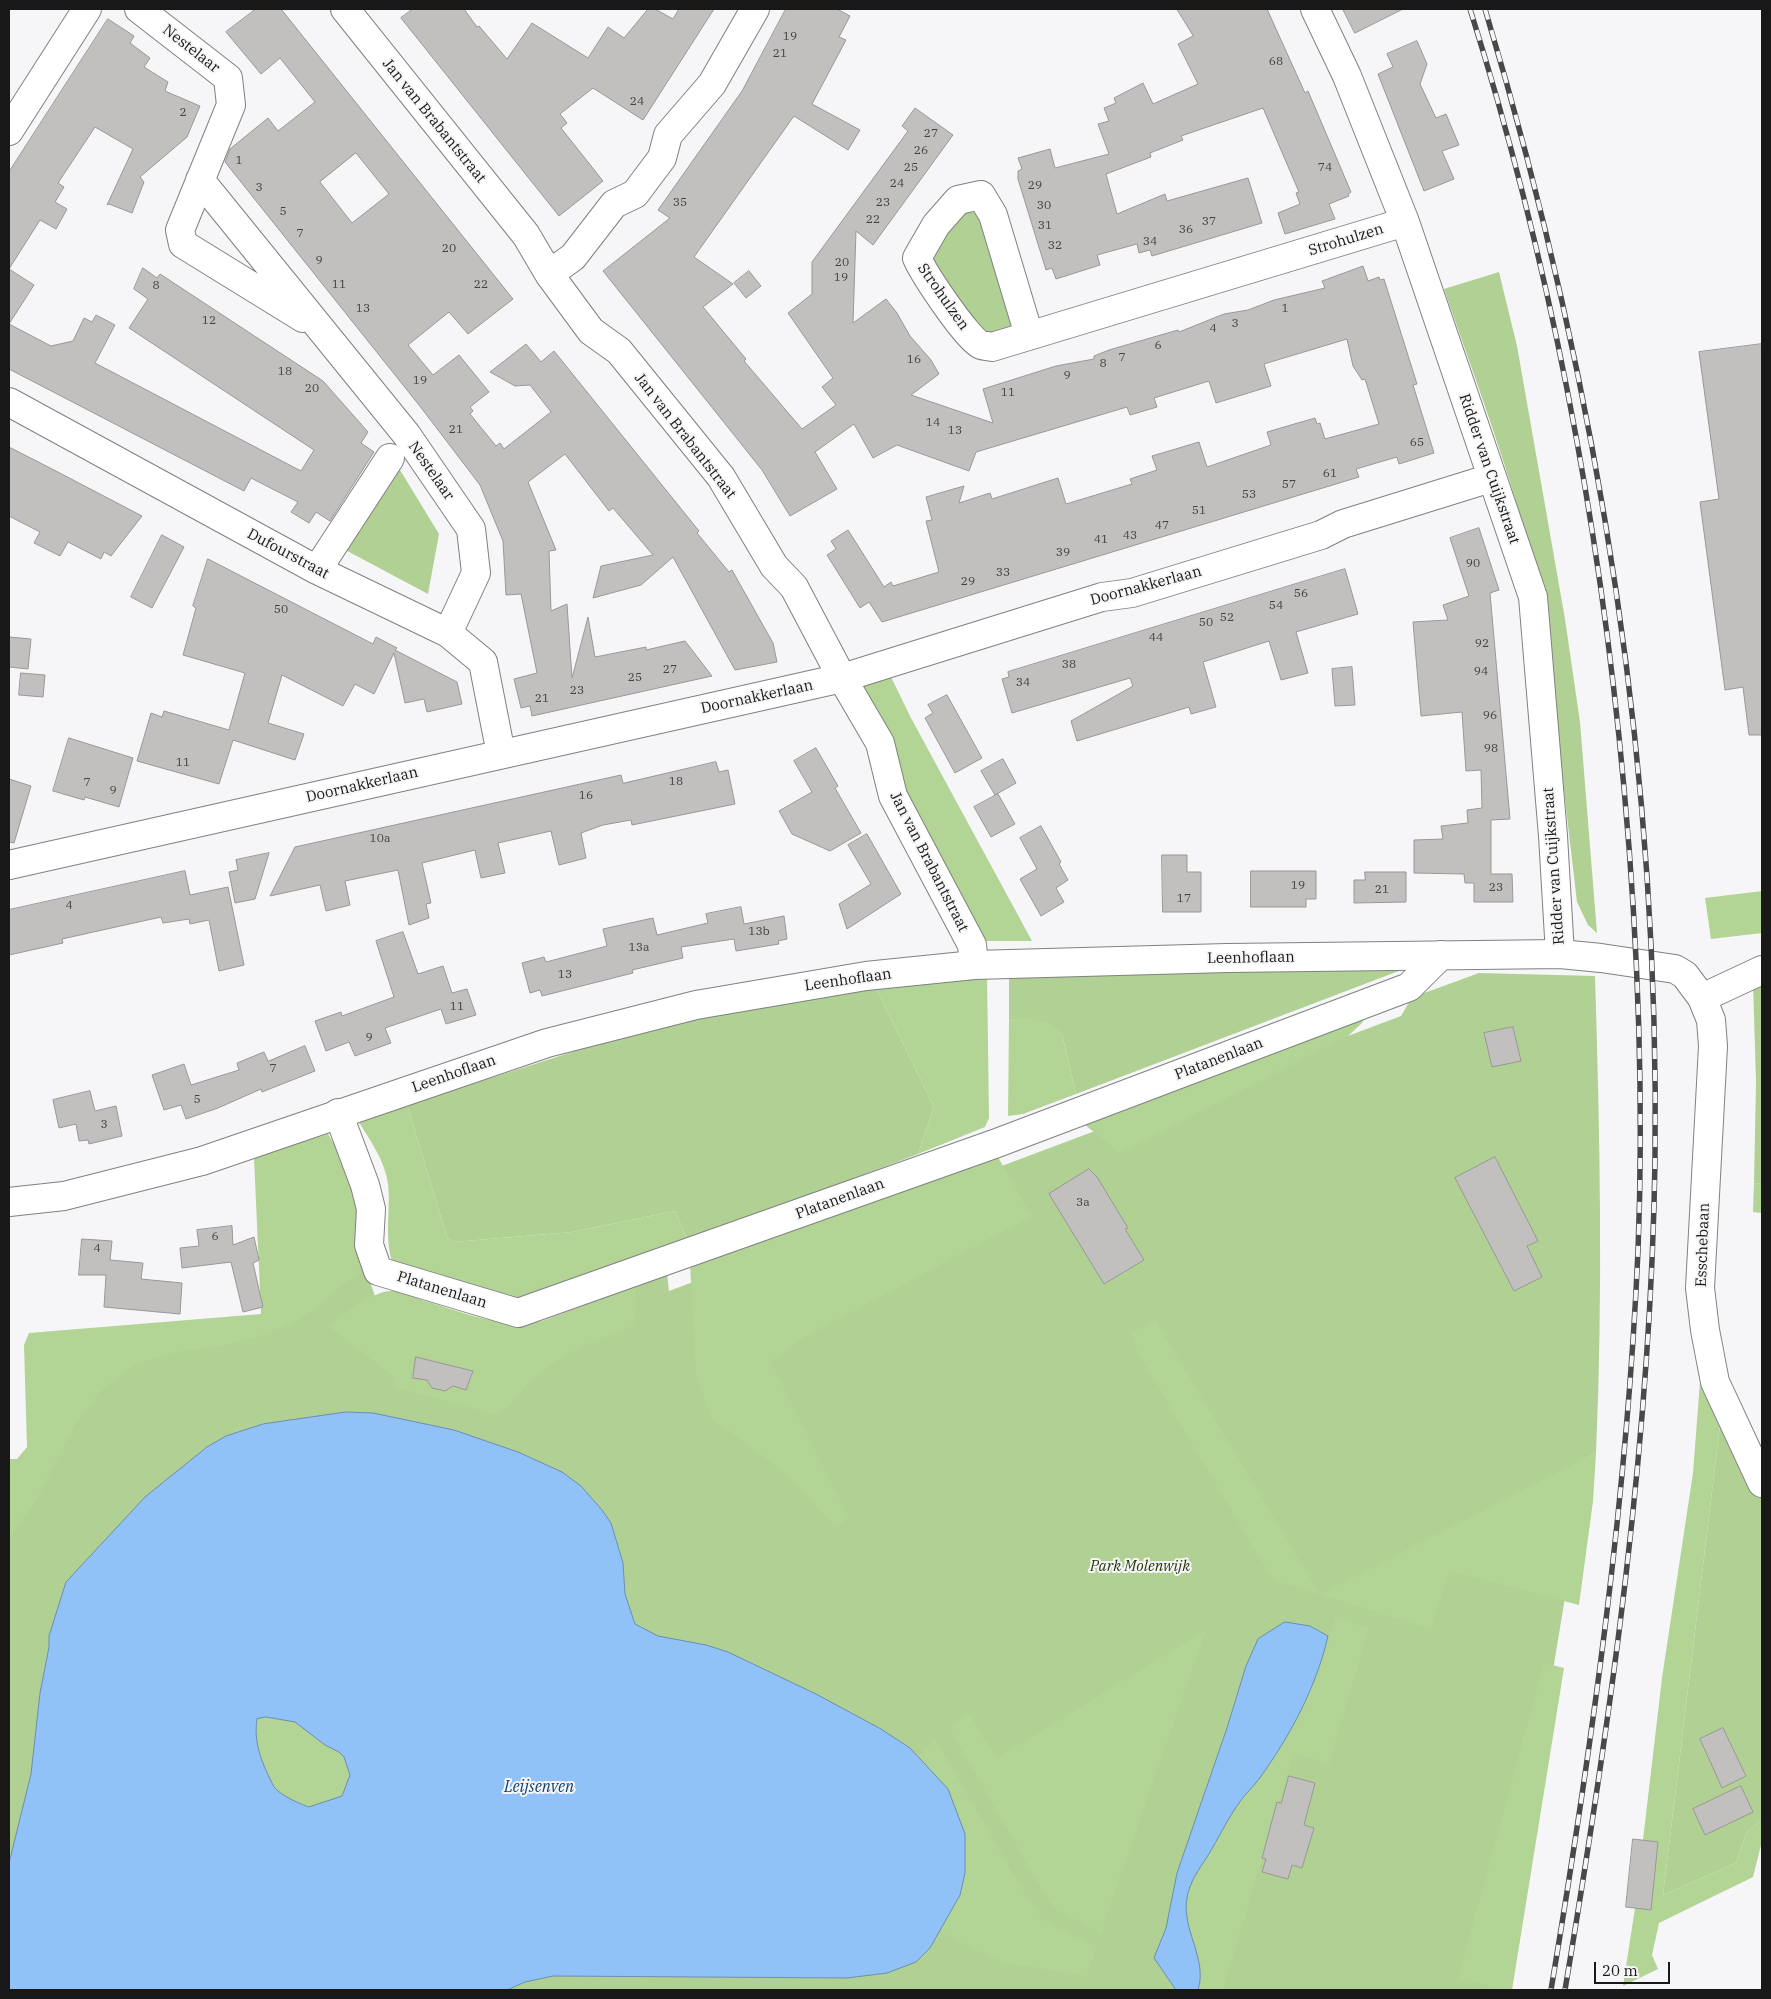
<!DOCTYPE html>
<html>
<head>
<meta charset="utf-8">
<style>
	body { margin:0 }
	#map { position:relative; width:1771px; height:1999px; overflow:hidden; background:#f6f6f8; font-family:"IBM Plex Serif",serif }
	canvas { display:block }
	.frame { position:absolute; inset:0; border:10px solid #181818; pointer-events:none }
	.scale { position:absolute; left:1594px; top:1962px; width:76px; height:22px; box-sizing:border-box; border:2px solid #181818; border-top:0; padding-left:6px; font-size:15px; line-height:18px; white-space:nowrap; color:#181818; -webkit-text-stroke:4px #f6f6f8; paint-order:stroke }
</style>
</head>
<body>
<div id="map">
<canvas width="1771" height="1999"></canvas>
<div class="frame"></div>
<div class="scale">20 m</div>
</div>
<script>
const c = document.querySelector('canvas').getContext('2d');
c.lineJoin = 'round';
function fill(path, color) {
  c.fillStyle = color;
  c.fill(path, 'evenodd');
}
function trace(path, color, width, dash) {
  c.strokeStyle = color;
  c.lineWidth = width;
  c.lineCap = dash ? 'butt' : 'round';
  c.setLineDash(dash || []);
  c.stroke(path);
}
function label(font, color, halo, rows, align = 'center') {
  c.font = font + ' "IBM Plex Serif",serif';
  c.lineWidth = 4;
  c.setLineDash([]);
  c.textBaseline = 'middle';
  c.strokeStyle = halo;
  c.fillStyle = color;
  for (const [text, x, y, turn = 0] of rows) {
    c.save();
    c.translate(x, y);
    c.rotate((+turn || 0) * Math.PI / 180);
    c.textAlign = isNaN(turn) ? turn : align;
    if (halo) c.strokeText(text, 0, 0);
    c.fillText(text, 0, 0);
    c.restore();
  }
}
fill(new Path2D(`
	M 966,211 L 976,213 L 984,219 L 1013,323 L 1007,334 L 976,333 L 929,254 Z
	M 1499,272 L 1517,346 L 1565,619 L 1580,722 L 1597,933 L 1588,925 L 1577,902 L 1541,595 C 1517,490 1479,390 1444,289 Z
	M 397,465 L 439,534 L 428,594 L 336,545 Z
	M 1404,969 L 1076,1094 L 1062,1034 C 1041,1021 1034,1016 1009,1021 L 1009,973 Z
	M 1479,973 L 1595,976 C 1600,1135 1603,1294 1596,1453 L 1581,1461 L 1580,1507 L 1500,1990 L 9,1990 L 9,1472 L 26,1471 L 45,1345 L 269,1320 L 333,1168 L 378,1306 L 520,1340 L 635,1286 L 667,1273 L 669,1291 L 1401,1016 L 1408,1004 L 1416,996 Z
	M 1762,977 L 1762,1184 L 1754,1183 L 1756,1081 L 1753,983 Z
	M 875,986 L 934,1107 L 918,1154 L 688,1241 L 675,1211 L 572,1232 L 453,1242 L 447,1237 L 407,1105 L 600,1043 L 693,1019 Z
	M 1721,1417 L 1762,1498 L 1762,1819 L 1747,1832 L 1736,1863 L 1663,1895 Z`), '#b0d193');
fill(new Path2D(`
	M 891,677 L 911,718 L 1032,941 L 986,941 L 877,752 L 862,687 Z
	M 1762,891 L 1762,933 L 1711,939 L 1705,898 Z
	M 987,975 L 989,1118 L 985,1127 L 918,1154 L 934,1107 L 875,986 Z
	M 1365,1016 L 1362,1023 L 1347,1037 L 1119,1153 L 1078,1119 Z
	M 1024,1018 C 1039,1020 1052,1021 1062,1034 L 1076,1094 L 1023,1114 L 1008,1116 L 1009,1021 Z
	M 407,1105 L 447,1237 L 453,1242 L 572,1232 L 675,1211 L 688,1241 L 518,1301 L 392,1261 C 384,1235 391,1211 388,1184 C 385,1161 371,1142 359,1122 Z
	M 328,1134 L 348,1166 L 357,1187 L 364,1272 L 339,1287 L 316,1309 L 294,1322 L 261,1336 L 223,1346 L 175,1352 L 132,1366 L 99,1393 L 75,1425 L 38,1497 L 9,1541 L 9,1459 L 17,1459 L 27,1447 L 24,1345 L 29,1333 L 261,1314 L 254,1157 Z
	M 995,1152 L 1032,1216 L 803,1338 L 771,1362 L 849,1517 L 836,1529 L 809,1497 L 781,1470 L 712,1419 L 696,1377 L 690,1264 Z
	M 1754,1183 L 1762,1184 L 1762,1213 L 1753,1212 Z
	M 635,1286 L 637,1307 L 632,1327 C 597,1340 564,1353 535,1377 C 521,1389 513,1405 497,1415 L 394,1387 L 393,1376 L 329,1327 C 341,1315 375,1290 392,1291 C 401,1291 413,1297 422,1300 C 460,1311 502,1330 542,1321 Z
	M 1155,1320 L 1320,1594 L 1596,1453 L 1593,1501 L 1579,1605 L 1450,1571 L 1431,1629 L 1276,1581 L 1269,1574 L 1137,1351 L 1131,1333 Z
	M 1701,1369 L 1721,1417 L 1663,1895 L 1736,1863 L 1747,1832 L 1762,1819 L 1762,1841 L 1753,1877 L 1659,1923 L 1652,1955 L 1658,1969 L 1623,1986 L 1635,1908 L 1662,1678 L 1693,1473 Z
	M 1335,1617 L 1369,1628 L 1329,1765 L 1294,1753 L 1223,1990 L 1198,1990 L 1201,1980 L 1197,1949 L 1189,1925 L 1187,1897 L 1200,1866 L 1226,1824 L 1242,1799 L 1258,1781 L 1295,1723 L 1324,1657 Z
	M 1206,1630 L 1101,1932 L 1058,1911 L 1047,1899 L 949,1727 L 969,1714 L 997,1758 Z
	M 1544,1663 L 1564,1668 L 1512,1990 L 1504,1990 L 1458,1978 Z
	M 266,1717 L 295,1722 L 325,1745 L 339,1752 L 344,1757 L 350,1775 L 342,1796 L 309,1807 C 300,1803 277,1794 273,1785 C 262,1764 253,1745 257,1719 Z
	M 935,1738 L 1025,1894 L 1043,1920 L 1096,1947 L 1087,1976 L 1004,1963 L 939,1932 L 960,1895 L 965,1873 L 965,1834 L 948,1789 L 919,1756 Z`), '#b2d494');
const water = new Path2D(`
	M 346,1412 L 373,1413 L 454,1430 L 518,1452 L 562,1472 L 581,1486 L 602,1510 L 611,1523 L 623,1563 L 625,1594 L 635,1624 L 658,1636 L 706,1645 L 728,1652 L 816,1694 L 881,1729 L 910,1748 L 948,1789 L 965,1834 L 965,1873 L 960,1895 L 930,1948 L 916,1962 L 887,1973 L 847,1978 L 553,1976 L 525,1982 L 507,1990 L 9,1990 L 9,1863 L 31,1774 L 40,1693 L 49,1647 L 49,1636 L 66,1582 L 145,1497 L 207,1447 L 226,1436 L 263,1424 ZM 266,1717 L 295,1722 L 325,1745 L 339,1752 L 344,1757 L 350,1775 L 342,1796 L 309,1807 C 300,1804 277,1794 273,1785 C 263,1765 253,1744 257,1719 Z
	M 1285,1622 L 1310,1626 L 1328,1636 C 1316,1688 1290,1736 1259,1779 C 1254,1786 1247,1792 1242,1799 C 1228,1817 1219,1838 1207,1857 C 1199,1869 1189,1883 1187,1898 C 1181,1929 1208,1959 1198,1990 L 1176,1990 L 1154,1958 L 1166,1928 L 1177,1873 L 1227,1728 L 1246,1666 L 1258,1639 Z`);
fill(water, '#90c1f7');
trace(water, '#6c8eb4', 1);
const building = new Path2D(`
	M 256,9 L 281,9 L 513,299 L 468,334 L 449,312 L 408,345 L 433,375 L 459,355 L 489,392 L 470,407 L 473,411 L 470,414 L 496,446 L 500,443 L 504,449 L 551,412 L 530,385 L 515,386 L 490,372 L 526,344 L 541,362 L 554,351 L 699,531 L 697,533 L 729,572 L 732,570 L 773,643 L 777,662 L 735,670 L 673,557 L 641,585 L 593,598 L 601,566 L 653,555 L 613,508 L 609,511 L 565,454 L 528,482 L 556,550 L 549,551 L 551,611 L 567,604 L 572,678 L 588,617 L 595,657 L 646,647 L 646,650 L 685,641 L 712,676 L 532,716 L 530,706 L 521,708 L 514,679 L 537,673 L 521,594 L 506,595 L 503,541 L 480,485 L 419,405 L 225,162 L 230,149 L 268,118 L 278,131 L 315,102 L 280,58 L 261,74 L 226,32 ZM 356,153 L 389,194 L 352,223 L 320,182 Z
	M 413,9 L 464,9 L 477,27 L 479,26 L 507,59 L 532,23 L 588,58 L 608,27 L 624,38 L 648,9 L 655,9 L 673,19 L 679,9 L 714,9 L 643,120 L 593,88 L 560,114 L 567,123 L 561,128 L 603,181 L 559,216 L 401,18 Z
	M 786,9 L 837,9 L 850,16 L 839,37 L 846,40 L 812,104 L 860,130 L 848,150 L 794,116 L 694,257 L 733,284 L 703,307 L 746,359 L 744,361 L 802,429 L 836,405 L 822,387 L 833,378 L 788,313 L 812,294 L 812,262 L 908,131 L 902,126 L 915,108 L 953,135 L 873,245 L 856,231 L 853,323 L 886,299 L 897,313 L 910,336 L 931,360 L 939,374 L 911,395 L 993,423 L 983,389 L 1056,366 L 1094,359 L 1094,356 L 1109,350 L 1164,334 L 1178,330 L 1179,332 L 1224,314 L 1248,310 L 1274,300 L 1325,288 L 1322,281 L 1363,266 L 1368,281 L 1379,277 L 1380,280 L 1384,279 L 1417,384 L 1413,385 L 1434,453 L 1399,464 L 1397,457 L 1356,469 L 1359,477 L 882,622 L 869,602 L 860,608 L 827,555 L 836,549 L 831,541 L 848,530 L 884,587 L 891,582 L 893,586 L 939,572 L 926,521 L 932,520 L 926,497 L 964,486 L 959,503 L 990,493 L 992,499 L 1058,478 L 1066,504 L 1132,484 L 1130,479 L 1157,470 L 1152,456 L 1199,442 L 1207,467 L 1271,445 L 1267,432 L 1315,418 L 1317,424 L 1320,423 L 1325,439 L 1379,424 L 1365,379 L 1362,380 L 1353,366 L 1347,339 L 1264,364 L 1271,386 L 1216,403 L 1209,381 L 1154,398 L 1157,407 L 1130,415 L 1127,407 L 976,452 L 969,471 L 897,445 L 873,458 L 854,424 L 815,452 L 837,489 L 790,516 L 762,470 L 603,271 L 670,218 L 658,210 L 742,91 Z
	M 1177,9 L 1267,9 L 1305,93 L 1308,91 L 1351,192 L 1348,194 L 1349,196 L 1329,204 L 1335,219 L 1285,234 L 1278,213 L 1300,204 L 1296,193 L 1299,192 L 1263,108 L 1181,136 L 1183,140 L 1150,153 L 1151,157 L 1106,174 L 1117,214 L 1165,194 L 1167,201 L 1248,178 L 1262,223 L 1152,256 L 1150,250 L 1139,253 L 1137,244 L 1097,255 L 1100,265 L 1056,279 L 1052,268 L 1046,270 L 1018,179 L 1018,171 L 1022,169 L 1018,158 L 1050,149 L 1055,168 L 1109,154 L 1098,124 L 1109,121 L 1104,108 L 1116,103 L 1114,98 L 1143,83 L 1153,104 L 1198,84 L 1178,44 L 1193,36 Z
	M 1343,9 L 1403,9 L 1355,33 Z
	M 108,19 L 134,36 L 130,43 L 150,58 L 144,67 L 168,82 L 165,91 L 200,106 L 187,137 L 140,177 L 144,182 L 132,213 L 109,204 L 107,205 L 133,149 L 95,127 L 58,183 L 64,187 L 55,202 L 67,209 L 56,229 L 40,220 L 9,269 L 9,172 Z
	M 1417,41 L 1427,64 L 1420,84 L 1436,118 L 1446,114 L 1459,145 L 1442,151 L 1454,179 L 1424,191 L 1378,74 L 1393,67 L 1387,54 Z
	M 143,268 L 157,278 L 160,274 L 323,381 L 368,432 L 361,443 L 374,452 L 330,521 L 316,512 L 309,523 L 291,512 L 298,502 L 251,478 L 244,491 L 9,369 L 9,269 L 34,285 L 9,324 L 51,346 L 73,341 L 84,318 L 92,322 L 96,315 L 115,325 L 95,363 L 301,471 L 314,450 L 129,328 L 148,299 L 134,289 Z
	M 749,271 L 761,286 L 746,298 L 734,283 Z
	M 1762,344 L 1762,735 L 1749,735 L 1743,687 L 1725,690 L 1700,502 L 1719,499 L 1699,352 Z
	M 9,447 L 54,470 L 142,516 L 111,556 L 104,552 L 101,559 L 68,542 L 60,556 L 34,543 L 40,532 L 9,516 Z
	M 1479,528 L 1499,590 L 1490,593 L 1510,819 L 1491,820 L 1491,874 L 1512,874 L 1513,902 L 1474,902 L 1474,883 L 1465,883 L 1464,874 L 1414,873 L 1414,840 L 1443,839 L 1441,826 L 1468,823 L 1467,810 L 1482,808 L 1481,770 L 1466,771 L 1462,712 L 1421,716 L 1413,622 L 1448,620 L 1443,605 L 1469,596 L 1450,538 Z
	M 162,535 L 184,547 L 152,608 L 131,597 Z
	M 208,559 L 373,644 L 376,637 L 397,648 L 395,650 L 457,682 L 462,704 L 427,712 L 424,699 L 405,703 L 394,653 L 374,694 L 355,684 L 343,706 L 282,675 L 268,723 L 304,734 L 295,760 L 233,740 L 219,784 L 137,761 L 151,713 L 162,717 L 164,711 L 229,730 L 245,673 L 183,655 L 196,608 L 193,606 Z
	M 1345,569 L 1358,614 L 1296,632 L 1308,673 L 1281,680 L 1269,641 L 1203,662 L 1216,707 L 1191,714 L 1189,707 L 1077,741 L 1071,721 L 1133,686 L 1130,678 L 1012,713 L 1002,679 L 1009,677 L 1008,672 Z
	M 9,637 L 31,639 L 28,669 L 9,667 Z
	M 1352,667 L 1355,705 L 1335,706 L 1332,669 Z
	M 21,673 L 45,675 L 43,697 L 19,695 Z
	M 947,695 L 982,758 L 955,773 L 925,718 L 933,713 L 928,705 Z
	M 69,738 L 133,758 L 119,807 L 85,797 L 84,800 L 53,791 Z
	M 816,748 L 838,786 L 835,788 L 861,833 L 830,851 L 792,834 L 779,811 L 812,792 L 794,761 Z
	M 1003,759 L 1016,783 L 995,795 L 981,771 Z
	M 716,762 L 719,772 L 728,770 L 735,804 L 632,825 L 631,820 L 603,825 L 581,833 L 586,858 L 559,865 L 551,831 L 498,843 L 505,873 L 481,878 L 475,850 L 422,863 L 431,903 L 426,904 L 429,918 L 409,925 L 398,870 L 345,881 L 350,905 L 326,911 L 320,885 L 270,896 L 295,847 L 621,775 L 623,783 Z
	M 9,779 L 31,786 L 14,843 L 9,842 Z
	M 998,794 L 1015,824 L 991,837 L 974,807 Z
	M 1041,826 L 1061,862 L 1059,864 L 1068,880 L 1056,888 L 1064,902 L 1041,916 L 1020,879 L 1037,869 L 1020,838 Z
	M 867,834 L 901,894 L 847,929 L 839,904 L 871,884 L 848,845 Z
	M 269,853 L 255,899 L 235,903 L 229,872 L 238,870 L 236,860 Z
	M 1162,855 L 1187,855 L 1187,872 L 1201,872 L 1201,912 L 1163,912 Z
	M 185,871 L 190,895 L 228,887 L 244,965 L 219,971 L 209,920 L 190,924 L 189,919 L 163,923 L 161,917 L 62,939 L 63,943 L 9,955 L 9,910 Z
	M 1251,871 L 1316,871 L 1316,899 L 1306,899 L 1306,907 L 1251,907 Z
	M 1365,872 L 1406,872 L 1406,902 L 1354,903 L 1354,880 L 1365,880 Z
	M 741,907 L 744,924 L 784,916 L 787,939 L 778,941 L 779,944 L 736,951 L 734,939 L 681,947 L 683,958 L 632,970 L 633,973 L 542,996 L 540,990 L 530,993 L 522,963 L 544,957 L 546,962 L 607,946 L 603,929 L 653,918 L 657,935 L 708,923 L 706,914 Z
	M 403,932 L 418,974 L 443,966 L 452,993 L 467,989 L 476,1015 L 446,1024 L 441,1009 L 385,1028 L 391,1043 L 355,1056 L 349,1042 L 326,1051 L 315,1021 L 341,1012 L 342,1016 L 394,997 L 376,941 Z
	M 1513,1027 L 1521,1061 L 1492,1067 L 1484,1033 Z
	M 305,1046 L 315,1071 L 262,1092 L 261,1089 L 218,1108 L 186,1119 L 181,1105 L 164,1110 L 152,1075 L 184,1064 L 191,1085 L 239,1070 L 237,1063 L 264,1052 L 268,1061 Z
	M 90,1091 L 95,1111 L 116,1106 L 122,1136 L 89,1144 L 88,1140 L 79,1141 L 76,1124 L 59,1128 L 53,1100 Z
	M 1495,1157 L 1538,1241 L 1527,1246 L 1542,1277 L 1514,1291 L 1455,1178 Z
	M 1089,1169 L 1097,1177 L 1128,1228 L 1125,1229 L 1144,1260 L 1104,1284 L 1049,1194 Z
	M 232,1226 L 233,1245 L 254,1237 L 259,1260 L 253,1263 L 263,1307 L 243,1312 L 231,1262 L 182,1268 L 180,1248 L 199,1246 L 197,1230 Z
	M 82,1239 L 112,1241 L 110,1260 L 143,1263 L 141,1279 L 182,1283 L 180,1314 L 104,1307 L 106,1275 L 79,1275 Z
	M 416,1357 L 473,1371 L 466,1390 L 453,1386 L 445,1391 L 432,1388 L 427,1380 L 413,1378 Z
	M 1723,1728 L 1746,1776 L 1722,1788 L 1700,1739 Z
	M 1289,1776 L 1315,1783 L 1304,1825 L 1314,1828 L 1302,1868 L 1292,1865 L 1288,1879 L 1262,1872 L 1266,1859 L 1262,1858 L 1277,1802 L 1281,1803 Z
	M 1741,1786 L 1753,1812 L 1705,1835 L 1693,1809 Z
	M 1633,1839 L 1658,1842 L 1651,1910 L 1626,1907 Z`);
fill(building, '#c2c0bf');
trace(building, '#999897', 1);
const street = new Path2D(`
	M 139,9 L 228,78 L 231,105 L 180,230 L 183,244 L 303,318
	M 345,9 L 526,235 L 549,274 L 591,331 L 619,351 L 721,477 L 774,566 L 794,587 L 842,678 L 880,743 L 893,796 L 972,945 L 974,965
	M 1315,9 L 1347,76 L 1405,222 L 1533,597 L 1553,836 L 1560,954
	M 200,180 L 406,434 L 471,529 L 476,573 L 448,633
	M 549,274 L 573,257 L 614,204 L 635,194 L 662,158 L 668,135 L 712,84 L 755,9
	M 1029,335 L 993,215 L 981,195 L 958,200 L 936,225 L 917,258 C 924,274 967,339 981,345 C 984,346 989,346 992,347 L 1405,222
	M 9,402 L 317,570 L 448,633 L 483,662 L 501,754
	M 317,570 L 390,458
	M 9,865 L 842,678 L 1102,597 L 1132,593 L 1321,535 L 1343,524 L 1491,478
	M 1702,998 L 1762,970
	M 338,1113 L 365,1185 L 371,1209 L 369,1245 L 378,1271 L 518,1313 L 997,1143 L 1409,987 L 1441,955`);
const secondary = new Path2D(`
	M 9,131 L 87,9
	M 9,1202 L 64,1196 L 202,1161 L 547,1043 L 696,1005 L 866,976 L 974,965 L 1227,958 L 1560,954 L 1601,958 L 1675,969 L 1685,975 L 1702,998 L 1711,1020 L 1713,1046 L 1700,1288 L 1705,1330 L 1715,1382 L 1762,1483`);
trace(street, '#808082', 30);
trace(secondary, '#808082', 30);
trace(street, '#fff', 28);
trace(secondary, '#fff', 28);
const rail = new Path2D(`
	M 1470,9 C 1550,262 1600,524 1624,788 C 1638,941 1644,1097 1638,1251 C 1627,1499 1592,1745 1551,1990
	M 1485,9 C 1597,381 1660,770 1655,1160 C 1651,1439 1611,1716 1565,1990`);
trace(rail, '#484848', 5.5);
trace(rail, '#f6f6f8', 4, [11]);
label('12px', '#424242', null, [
	["19",790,37],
	["21",780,54],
	["68",1276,62],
	["24",637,102],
	["2",183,113],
	["27",931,134],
	["26",921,151],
	["1",239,161],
	["25",911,168],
	["74",1325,168],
	["24",897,184],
	["29",1035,186],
	["3",259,188],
	["35",680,203],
	["23",883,203],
	["30",1044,206],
	["5",283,212],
	["22",873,220],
	["37",1209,222],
	["31",1045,226],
	["36",1186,230],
	["7",300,234],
	["34",1150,242],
	["32",1055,246],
	["20",449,249],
	["9",319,261],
	["20",842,263],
	["19",841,278],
	["11",339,285],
	["22",481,285],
	["8",156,286],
	["13",363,309],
	["1",1285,309],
	["12",209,321],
	["3",1235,324],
	["4",1213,329],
	["6",1158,346],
	["7",1122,358],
	["16",914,360],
	["8",1103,364],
	["18",285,372],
	["9",1067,376],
	["19",420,381],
	["20",312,389],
	["11",1008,393],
	["14",933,423],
	["21",456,430],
	["13",955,431],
	["65",1417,443],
	["61",1330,474],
	["57",1289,485],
	["53",1249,495],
	["51",1199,511],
	["47",1162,526],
	["43",1130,536],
	["41",1101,540],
	["39",1063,553],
	["90",1473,564],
	["33",1003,573],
	["29",968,582],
	["56",1301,594],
	["54",1276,606],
	["50",281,610],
	["52",1227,618],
	["50",1206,623],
	["44",1156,638],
	["92",1482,644],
	["38",1069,665],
	["27",670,670],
	["94",1481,672],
	["25",635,678],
	["34",1023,683],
	["23",577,691],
	["21",542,699],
	["96",1490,716],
	["98",1491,749],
	["11",183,763],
	["18",676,782],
	["7",87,783],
	["9",113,791],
	["16",586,796],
	["10a",380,839],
	["19",1298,886],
	["23",1496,888],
	["21",1382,890],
	["17",1184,899],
	["4",69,906],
	["13b",759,932],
	["13a",639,948],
	["13",565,975],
	["11",457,1007],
	["9",369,1038],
	["7",273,1069],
	["5",197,1100],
	["3",104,1125],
	["3a",1083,1203],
	["6",215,1237],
	["4",97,1249]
]);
label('15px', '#181818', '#f6f6f8', [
	["Nestelaar",191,49,38],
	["Jan van Brabantstraat",434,121,51],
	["Strohulzen",1346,240,-17],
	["Strohulzen",943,297,55],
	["Jan van Brabantstraat",685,436,52],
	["Ridder van Cuijkstraat",1489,469,71],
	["Nestelaar",431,471,55],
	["Dufourstraat",288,554,28],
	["Doornakkerlaan",1146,586,-15],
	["Doornakkerlaan",757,697,-12],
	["Doornakkerlaan",362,785,-13],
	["Jan van Brabantstraat",929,862,63],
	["Ridder van Cuijkstraat",1554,866,-94],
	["Leenhoflaan",1251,958,-1],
	["Leenhoflaan",848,980,-8],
	["Platanenlaan",1219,1059,-21],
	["Leenhoflaan",454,1074,-19],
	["Platanenlaan",840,1199,-20],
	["Esschebaan",1703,1245,-88],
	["Platanenlaan",442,1290,17]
]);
label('italic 15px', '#1f3305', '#f6f6f8', [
	["Park Molenwijk",1140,1567]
]);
label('italic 16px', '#0d4272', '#f6f6f8', [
	["Leijsenven",539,1787]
]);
</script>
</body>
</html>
